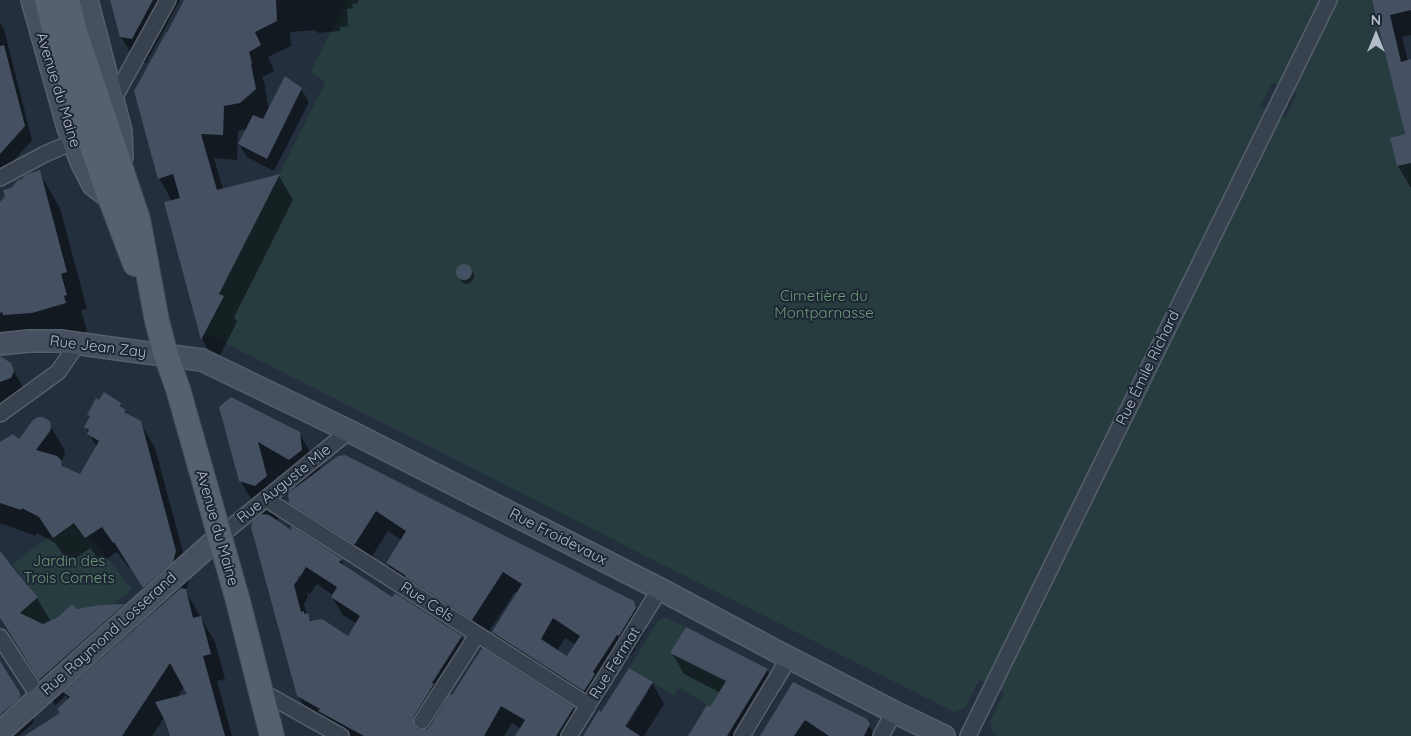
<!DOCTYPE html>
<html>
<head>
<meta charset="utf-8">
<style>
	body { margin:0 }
	#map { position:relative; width:1411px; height:736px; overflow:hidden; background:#242f3e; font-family:Quicksand,sans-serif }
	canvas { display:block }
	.north { position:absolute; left:1351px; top:10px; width:50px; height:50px; -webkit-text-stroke:4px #1d2633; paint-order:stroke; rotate:0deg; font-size:14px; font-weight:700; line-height:20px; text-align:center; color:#b4bcc9 }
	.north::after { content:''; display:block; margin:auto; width:18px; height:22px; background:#b4bcc9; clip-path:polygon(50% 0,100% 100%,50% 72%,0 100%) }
</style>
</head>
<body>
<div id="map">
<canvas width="1411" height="736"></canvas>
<div class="north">N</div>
</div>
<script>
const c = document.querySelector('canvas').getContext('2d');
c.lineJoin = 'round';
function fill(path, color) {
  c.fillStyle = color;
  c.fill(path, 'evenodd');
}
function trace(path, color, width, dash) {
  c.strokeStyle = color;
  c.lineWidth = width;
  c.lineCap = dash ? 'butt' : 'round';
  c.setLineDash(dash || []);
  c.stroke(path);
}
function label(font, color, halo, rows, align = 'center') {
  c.font = font + ' Quicksand,sans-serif';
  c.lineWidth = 4;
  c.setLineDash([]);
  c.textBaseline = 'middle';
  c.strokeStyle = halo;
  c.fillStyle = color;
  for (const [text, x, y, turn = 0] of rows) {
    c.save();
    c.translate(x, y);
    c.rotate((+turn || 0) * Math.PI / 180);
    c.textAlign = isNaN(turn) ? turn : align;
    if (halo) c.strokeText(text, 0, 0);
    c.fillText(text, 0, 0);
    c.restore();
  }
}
fill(new Path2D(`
	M 347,0 L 1322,0 L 1280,86 L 1272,82 L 1260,107 L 1268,111 L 987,684 L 979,680 L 965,708 L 954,712 L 205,333 L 223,296 L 219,294 L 325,83 L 311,71 Z
	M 1335,0 L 1372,0 L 1411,158 L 1411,736 L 998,736 L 993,733 L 990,722 L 1004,693 L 997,689 L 1278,115 L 1285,118 L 1297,94 L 1291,91 Z
	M 74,523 L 85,538 L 87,537 L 93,544 L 95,543 L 132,589 L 113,604 L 99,605 L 77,609 L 72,604 L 58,617 L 43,624 L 40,622 L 36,628 L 22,611 L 37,596 L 12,564 L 50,536 L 54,538 Z
	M 664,617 L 686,627 L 671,652 L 730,678 L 710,707 L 680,688 L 674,696 L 629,668 L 658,621 Z`), '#263c3f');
fill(new Path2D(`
	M 111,0 L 180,0 L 146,63 L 136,61 L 121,37 Z
	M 185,0 L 358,0 L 358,3 L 352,4 L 353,8 L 347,9 L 348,26 L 340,27 L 340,31 L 318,33 L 316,30 L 290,32 L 291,46 L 268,57 L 274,71 L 262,77 L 266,88 L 265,89 L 269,110 L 301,89 L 309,102 L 274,171 L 247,157 L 239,144 L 247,129 L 238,131 L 237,160 L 214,158 L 223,189 L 279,176 L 293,200 L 234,317 L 237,322 L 216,363 L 202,339 L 166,203 L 172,201 L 159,178 Z
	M 1371,0 L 1411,0 L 1411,35 L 1402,37 L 1408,61 L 1411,61 L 1411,188 L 1398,166 L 1392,139 L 1406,135 L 1373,0 Z
	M 0,22 L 4,29 L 32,140 L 0,176 Z
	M 39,172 L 60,208 L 87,309 L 81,310 L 87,331 L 84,332 L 86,339 L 0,343 L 0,204 L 12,189 Z
	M 467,265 L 474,274 L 474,278 L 470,283 L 466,284 L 461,281 L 457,270 L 461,266 Z
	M 0,363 L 10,364 L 25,391 L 0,412 Z
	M 120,404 L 128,416 L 140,422 L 155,448 L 190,578 L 187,588 L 185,590 L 215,642 L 225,679 L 217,681 L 232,736 L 172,736 L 164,718 L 152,736 L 29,736 L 61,713 L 69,700 L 66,695 L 55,705 L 0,619 L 0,553 L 17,575 L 37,598 L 51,622 L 77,611 L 99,606 L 125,605 L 138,628 L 157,611 L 130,567 L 129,568 L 117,552 L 101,563 L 90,548 L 69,563 L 55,543 L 37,533 L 36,536 L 0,523 L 0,444 L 19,441 L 47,421 L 63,447 L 65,454 L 61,462 L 64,468 L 81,475 L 97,447 L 85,427 L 90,418 L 88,415 ZM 184,687 L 189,695 L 177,698 Z
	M 221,407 L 299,433 L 320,468 L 320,471 L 633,602 L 645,623 L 647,629 L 631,656 L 629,654 L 615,676 L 605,693 L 606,695 L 596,711 L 505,653 L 493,632 L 517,593 L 515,592 L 484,639 L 399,583 L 387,563 L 401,540 L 388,531 L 367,564 L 302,523 L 290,502 L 298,488 L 277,475 L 287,512 L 275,521 L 341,560 L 346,569 L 393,598 L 461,637 L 472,655 L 443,701 L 445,705 L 451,696 L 573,708 L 583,726 L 577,736 L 517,736 L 521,729 L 512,723 L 504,736 L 343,736 L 309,714 L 298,696 L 261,516 L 240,480 ZM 317,584 L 333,595 L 332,597 L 343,615 L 357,624 L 348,637 L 312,622 L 307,614 L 304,604 L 308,597 L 307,592 L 310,594 ZM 565,638 L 576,645 L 567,657 L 557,651 Z
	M 686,629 L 767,670 L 780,692 L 753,736 L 690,736 L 711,709 L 721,693 L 684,674 L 672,653 Z
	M 0,664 L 34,719 L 33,723 L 19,736 L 0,736 Z
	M 652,683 L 664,704 L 644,736 L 584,736 L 602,714 ZM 645,691 L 648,691 L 623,732 L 620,731 Z
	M 793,683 L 866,720 L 875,736 L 761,736 Z`), '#0007');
fill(new Path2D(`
	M 110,0 L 153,0 L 132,39 L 120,37 Z
	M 184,0 L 276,0 L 277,21 L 255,32 L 261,45 L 249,52 L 252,63 L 251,64 L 256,89 L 240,103 L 224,106 L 223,135 L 201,134 L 217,190 L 280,174 L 219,294 L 224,296 L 201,340 L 164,202 L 180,198 L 173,174 L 158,179 L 134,91 L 167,31 L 167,33 Z
	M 1372,0 L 1411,0 L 1411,10 L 1390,15 L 1401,62 L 1411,59 L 1411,163 L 1397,166 L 1390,138 L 1405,134 Z
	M 4,45 L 25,126 L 0,154 L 0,46 Z
	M 285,76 L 302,88 L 267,159 L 238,144 L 253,115 L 263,119 Z
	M 40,170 L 67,272 L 61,274 L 67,295 L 64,296 L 66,303 L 32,313 L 3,315 L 2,312 L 0,313 L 0,202 L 5,196 L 3,190 L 11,188 L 19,179 L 21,180 L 25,175 Z
	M456 272a8 8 0 1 1 16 0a8 8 0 1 1-16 0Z
	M 0,356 L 11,363 L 14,371 L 11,378 L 0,382 Z
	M 104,392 L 121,403 L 120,406 L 126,410 L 124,412 L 141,421 L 176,551 L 173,562 L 143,588 L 114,542 L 113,543 L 102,527 L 85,538 L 74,523 L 53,538 L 39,517 L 22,508 L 21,510 L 0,503 L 0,442 L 13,434 L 19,439 L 33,420 L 38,417 L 43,417 L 50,421 L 51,427 L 50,431 L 36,450 L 57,456 L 61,460 L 62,466 L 80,474 L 99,441 L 87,434 L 89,430 L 84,427 L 90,416 L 87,415 L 96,398 L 99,400 Z
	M 231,397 L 300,432 L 302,450 L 289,460 L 258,442 L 267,476 L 255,486 L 239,481 L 219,407 Z
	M 345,455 L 634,601 L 636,608 L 619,636 L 617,635 L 604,655 L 593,672 L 595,674 L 584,691 L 492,632 L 522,584 L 503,572 L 472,620 L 405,577 L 406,576 L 386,563 L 406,531 L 376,511 L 355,544 L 353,544 L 289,503 L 288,493 L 338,456 ZM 553,618 L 580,636 L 567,656 L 541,639 Z
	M 262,514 L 269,515 L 291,530 L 291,526 L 342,559 L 339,562 L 365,579 L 392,597 L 395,593 L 462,636 L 432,683 L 434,684 L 414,716 L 413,721 L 414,725 L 417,729 L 422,730 L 427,729 L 430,726 L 450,694 L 452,695 L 482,648 L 574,707 L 556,736 L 515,736 L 525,720 L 501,706 L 484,736 L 364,736 L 318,711 L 320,709 L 297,696 L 251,527 L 253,521 ZM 306,567 L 337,587 L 331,597 L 360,616 L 348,636 L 322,619 L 310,621 L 308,613 L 304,614 L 304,611 L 301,612 L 294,585 L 299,578 L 298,576 L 300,577 Z
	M 0,551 L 18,574 L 38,597 L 20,613 L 43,624 L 58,617 L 72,604 L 77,609 L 99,605 L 125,604 L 39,680 L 0,618 Z
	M 181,588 L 186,589 L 193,618 L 201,616 L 211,654 L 203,656 L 225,736 L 170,736 L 165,721 L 155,702 L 187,694 L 170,663 L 122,736 L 24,736 L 60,713 L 57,709 L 70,697 L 63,692 Z
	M 686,627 L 768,669 L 727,736 L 688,736 L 707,705 L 710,707 L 726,681 L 670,653 Z
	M 0,661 L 20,693 L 20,698 L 0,715 Z
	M 629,668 L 653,682 L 625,726 L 640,736 L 583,736 L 599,710 L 601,712 Z
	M 793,682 L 867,719 L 870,724 L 864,736 L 829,736 L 805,720 L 794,736 L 760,736 Z`), '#455162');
const street = new Path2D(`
	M 113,100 L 168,0
	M 0,178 L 45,154 L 73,142
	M 0,414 L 58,372 L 78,343
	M 266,499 L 588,705
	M 219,537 L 349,431
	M 0,637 L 39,697
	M 261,691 L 341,736
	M 422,721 L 477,635
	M 569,736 L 660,589
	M 742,736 L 789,658
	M 881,736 L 894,712
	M 968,736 L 1329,0`);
const secondary = new Path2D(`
	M 32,0 L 68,128 L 82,164 L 93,185 L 110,198
	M 87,0 L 121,131 L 122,157
	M 0,344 L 29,341 L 60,341 L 125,350 L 202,360 L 349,431 L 660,589 L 776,651 L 894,712 L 944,736
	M 0,732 L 219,537`);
const primary = new Path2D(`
	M 47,0 L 65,68 L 110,198 L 135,264
	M 67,0 L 75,32 L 138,219 L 157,321 L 166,355 L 178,389 L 238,601 L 272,736`);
trace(street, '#565f6c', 18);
trace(secondary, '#565f6c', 24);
trace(primary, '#414a57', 26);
trace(street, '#38414e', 15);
trace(secondary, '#465061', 21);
trace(primary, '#56606e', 24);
label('15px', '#b4bcc9', '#1d2633', [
	["Avenue du Maine",58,90,73],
	["Rue Jean Zay",98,347,7],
	["Rue Émile Richard",1148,368,-64],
	["Rue Auguste Mie",284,484,-39],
	["Avenue du Maine",217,528,74],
	["Rue Froidevaux",558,537,27],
	["Rue Cels",427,602,33],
	["Rue Raymond Losserand",109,634,-42],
	["Rue Fermat",615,663,-58]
]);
label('15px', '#6b9a76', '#1d2633', [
	["Cimetière du",824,296],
	["Montparnasse",824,313],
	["Jardin des",69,561],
	["Trois Cornets",69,578]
]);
</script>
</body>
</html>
